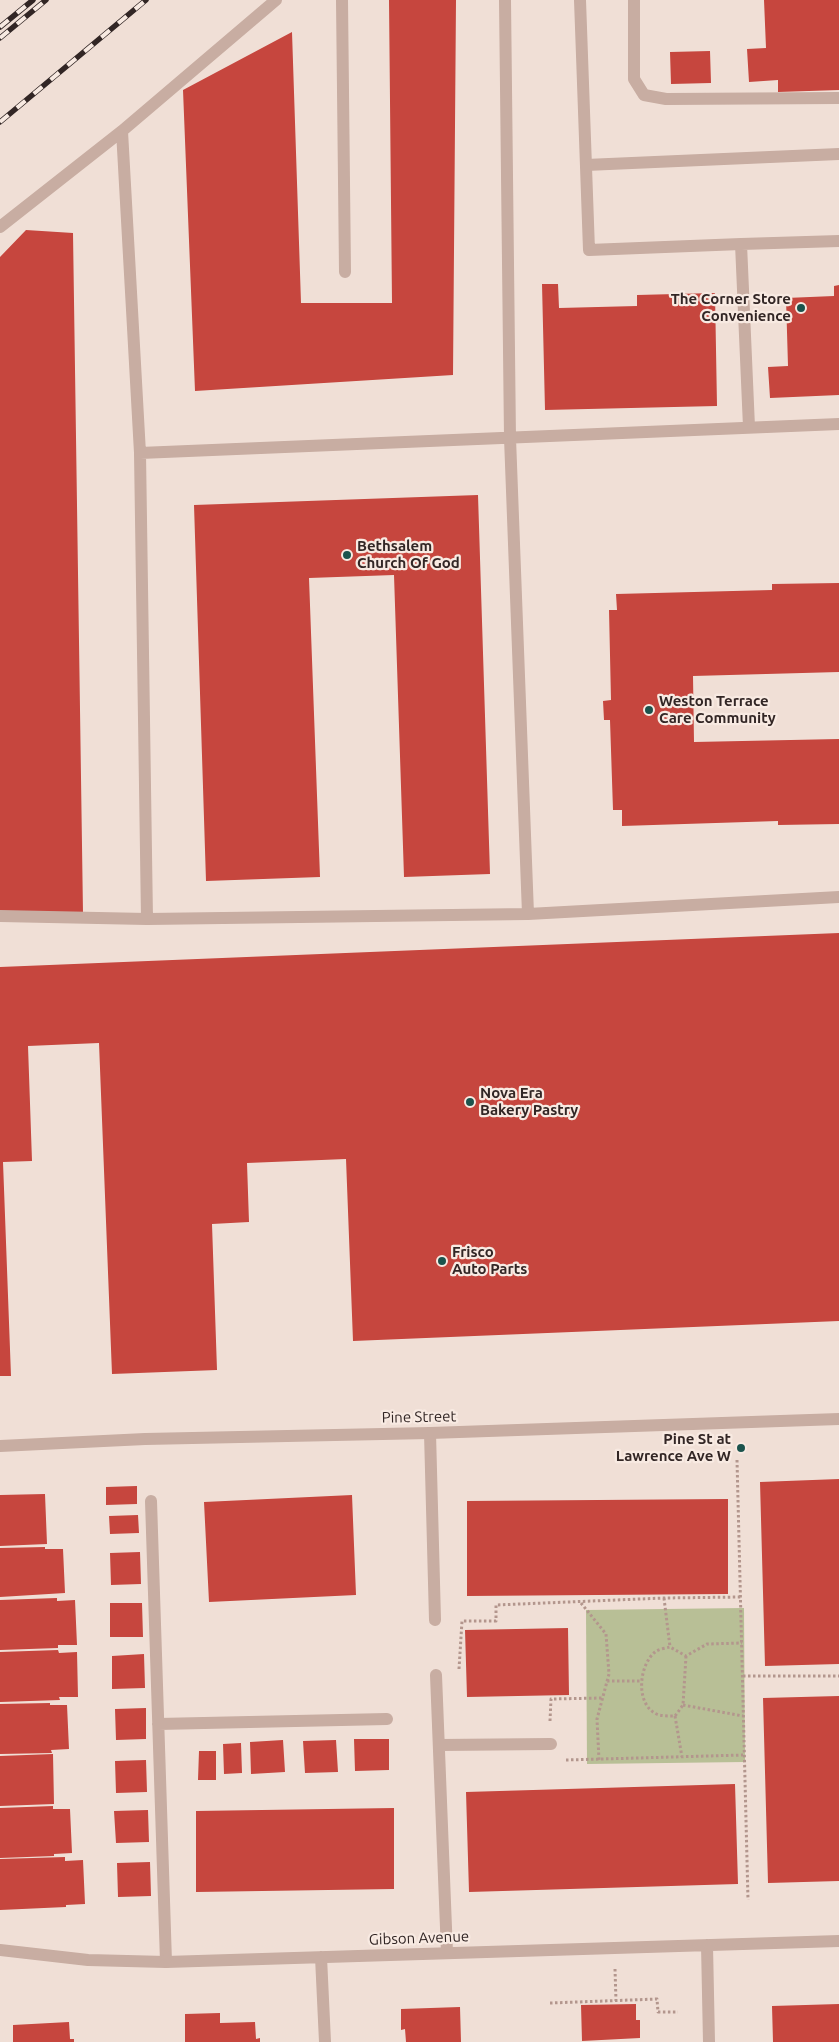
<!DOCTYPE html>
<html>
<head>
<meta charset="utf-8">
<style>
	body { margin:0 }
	canvas { display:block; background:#f0dfd6 }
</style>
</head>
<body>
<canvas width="839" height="2042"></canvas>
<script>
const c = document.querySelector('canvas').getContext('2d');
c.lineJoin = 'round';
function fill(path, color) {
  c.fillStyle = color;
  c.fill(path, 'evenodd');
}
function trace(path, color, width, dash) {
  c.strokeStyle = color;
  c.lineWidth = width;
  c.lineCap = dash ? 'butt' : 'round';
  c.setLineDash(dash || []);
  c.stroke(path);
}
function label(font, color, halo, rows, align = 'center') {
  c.font = font + ' Ubuntu,sans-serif';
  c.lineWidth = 4.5;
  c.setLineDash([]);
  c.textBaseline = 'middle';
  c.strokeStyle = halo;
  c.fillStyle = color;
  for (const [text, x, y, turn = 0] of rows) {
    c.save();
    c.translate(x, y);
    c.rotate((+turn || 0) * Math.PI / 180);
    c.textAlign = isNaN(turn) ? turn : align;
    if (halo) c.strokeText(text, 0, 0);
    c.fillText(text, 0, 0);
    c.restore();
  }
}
fill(new Path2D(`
	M 744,1608 L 745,1762 L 587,1764 L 586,1610 Z`), '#b8bf96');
fill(new Path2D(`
	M 389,0 L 456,0 L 453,375 L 195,391 L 183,90 L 292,32 L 301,303 L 392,303 Z
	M 764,0 L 839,0 L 839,90 L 778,92 L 778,80 L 749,82 L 747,49 L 766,48 Z
	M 710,51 L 711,83 L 671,84 L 670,52 Z
	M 26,230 L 73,233 L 83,913 L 0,912 L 0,257 Z
	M 542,284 L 558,284 L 559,308 L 637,306 L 637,295 L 715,293 L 717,406 L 545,410 Z
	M 839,285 L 839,395 L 770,398 L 768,367 L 788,366 L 786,298 L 834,296 L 834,286 Z
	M 478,495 L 490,874 L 404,877 L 394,575 L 309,578 L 320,877 L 206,881 L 194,505 Z
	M 839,583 L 839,672 L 693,676 L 694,742 L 839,739 L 839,824 L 778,825 L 778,821 L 622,826 L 622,810 L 613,810 L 610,720 L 604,720 L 603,701 L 611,700 L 609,610 L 617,610 L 616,594 L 772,590 L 772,584 Z
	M 839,933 L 839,1321 L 353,1341 L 346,1159 L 247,1163 L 249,1222 L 212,1224 L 217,1370 L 112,1374 L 99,1043 L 28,1046 L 32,1161 L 3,1162 L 11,1376 L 0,1376 L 0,967 Z
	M 839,1479 L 839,1664 L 765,1666 L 760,1482 Z
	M 137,1486 L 137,1504 L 106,1505 L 106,1487 Z
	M 45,1494 L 47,1544 L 0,1546 L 0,1495 Z
	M 352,1495 L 356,1595 L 209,1602 L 204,1502 Z
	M 728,1499 L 728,1594 L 467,1596 L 467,1501 Z
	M 138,1515 L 139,1533 L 110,1534 L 109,1516 Z
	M 45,1547 L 45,1549 L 63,1549 L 65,1593 L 0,1597 L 0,1548 Z
	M 140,1552 L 141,1584 L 111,1585 L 110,1553 Z
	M 57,1598 L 57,1601 L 75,1600 L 77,1645 L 58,1645 L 58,1648 L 0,1650 L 0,1600 Z
	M 110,1603 L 142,1603 L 143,1637 L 110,1637 Z
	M 568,1628 L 569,1695 L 467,1697 L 465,1630 Z
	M 58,1650 L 59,1653 L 77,1652 L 78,1697 L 59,1697 L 60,1700 L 0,1702 L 0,1652 Z
	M 144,1654 L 145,1688 L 112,1689 L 112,1656 Z
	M 839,1696 L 839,1881 L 768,1883 L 763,1698 Z
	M 50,1703 L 50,1705 L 67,1705 L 69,1749 L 51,1750 L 52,1753 L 0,1754 L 0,1704 Z
	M 146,1708 L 146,1739 L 116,1740 L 115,1709 Z
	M 354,1739 L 389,1739 L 389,1770 L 355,1771 Z
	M 283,1740 L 285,1772 L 251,1774 L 250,1742 Z
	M 336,1740 L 338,1772 L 305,1773 L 303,1741 Z
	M 241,1743 L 242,1773 L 224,1774 L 223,1744 Z
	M 199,1751 L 216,1751 L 216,1780 L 198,1780 Z
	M 53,1754 L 54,1804 L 0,1806 L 0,1756 Z
	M 146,1760 L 147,1792 L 116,1793 L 115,1761 Z
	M 735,1784 L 738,1884 L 469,1892 L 466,1792 Z
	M 53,1806 L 53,1809 L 70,1809 L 72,1853 L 54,1854 L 54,1856 L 0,1858 L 0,1808 Z
	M 394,1808 L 394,1889 L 196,1892 L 196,1811 Z
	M 148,1810 L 149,1842 L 116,1843 L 114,1811 Z
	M 65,1857 L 65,1861 L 83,1860 L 85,1904 L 66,1905 L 66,1907 L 0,1910 L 0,1859 Z
	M 150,1862 L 151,1896 L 118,1897 L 117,1863 Z
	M 636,2004 L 636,2020 L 640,2020 L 640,2038 L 582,2041 L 581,2005 Z
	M 839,2004 L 839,2042 L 773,2042 L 772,2006 Z
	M 460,2007 L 461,2042 L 406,2042 L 405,2029 L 401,2030 L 401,2009 Z
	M 220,2013 L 220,2023 L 255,2022 L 256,2039 L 260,2038 L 260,2042 L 185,2042 L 185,2014 Z
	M 69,2022 L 70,2039 L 74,2039 L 74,2042 L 13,2042 L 13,2025 Z`), '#c6463e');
trace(new Path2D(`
	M 737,1460 L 748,1900
	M 664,1598 L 670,1647
	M 581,1603 L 606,1634 L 609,1674 L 597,1719 L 599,1760
	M 686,1656 L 683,1705 L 675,1716 C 670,1716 664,1716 659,1715 C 635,1707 638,1666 655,1652 C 659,1649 666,1648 670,1647 L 686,1656 L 707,1644 L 742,1643
	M 459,1669 L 462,1621 L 496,1621 L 496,1605 L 664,1598 L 741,1597
	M 743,1676 L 839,1676
	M 607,1681 L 641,1681
	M 683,1705 L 743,1716
	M 675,1716 L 682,1757
	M 550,1721 L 551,1699 L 602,1698
	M 566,1760 L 743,1755
	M 615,1969 L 616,2001
	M 550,2003 L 657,1999 L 658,2012 L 678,2012`), '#b3968d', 3, [2.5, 2.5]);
trace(new Path2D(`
	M 342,0 L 345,272
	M 505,0 L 510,438 L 528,914
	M 580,0 L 589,250 L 741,244 L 749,427
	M 634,0 L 634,79 L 644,95 L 666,99 L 839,98
	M 122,131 L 140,453 L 147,919 L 528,914 L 839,897
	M 586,165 L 839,154
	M 0,227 L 122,131 L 276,0
	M 741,244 L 839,241
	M 140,453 L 839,424
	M 0,916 L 147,919
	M 430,1433 L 435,1620
	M 151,1501 L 166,1962
	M 436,1675 L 447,1953
	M 158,1724 L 387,1719
	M 439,1745 L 551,1744`), '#c8ada2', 12);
trace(new Path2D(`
	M 0,1446 L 145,1439 L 430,1433 L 839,1419
	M 707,1945 L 709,2042
	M 0,1950 L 88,1960 L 166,1962 L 839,1941
	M 321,1957 L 325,2042`), '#c8ada2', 12);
const rail = new Path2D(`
	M 0,27 L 33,0
	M 0,38 L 46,0
	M 0,122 L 146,0`);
trace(rail, '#322625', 5.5);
trace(rail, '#f8eae2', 4, [11]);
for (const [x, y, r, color] of [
	[801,308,5,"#1b534d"],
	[347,555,5,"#1b534d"],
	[649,710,5,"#1b534d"],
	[470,1102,5,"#1b534d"],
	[442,1261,5,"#1b534d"],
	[741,1448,5,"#1b534d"]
]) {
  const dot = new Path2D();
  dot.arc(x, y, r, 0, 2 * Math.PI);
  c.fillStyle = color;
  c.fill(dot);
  trace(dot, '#f8eae2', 2);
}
label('bold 15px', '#322625', '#f8eae2', [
	["The Corner Store",791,299,"right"],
	["Convenience",791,316,"right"],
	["Bethsalem",357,546],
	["Church Of God",357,563],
	["Weston Terrace",659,701],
	["Care Community",659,718],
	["Nova Era",480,1093],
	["Bakery Pastry",480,1110],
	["Frisco",452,1252],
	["Auto Parts",452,1269],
	["Pine St at",731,1439,"right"],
	["Lawrence Ave W",731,1456,"right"]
], 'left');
label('15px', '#322625', '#f8eae2', [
	["Pine Street",419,1417,-1],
	["Gibson Avenue",419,1938,-2]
]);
</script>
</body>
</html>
